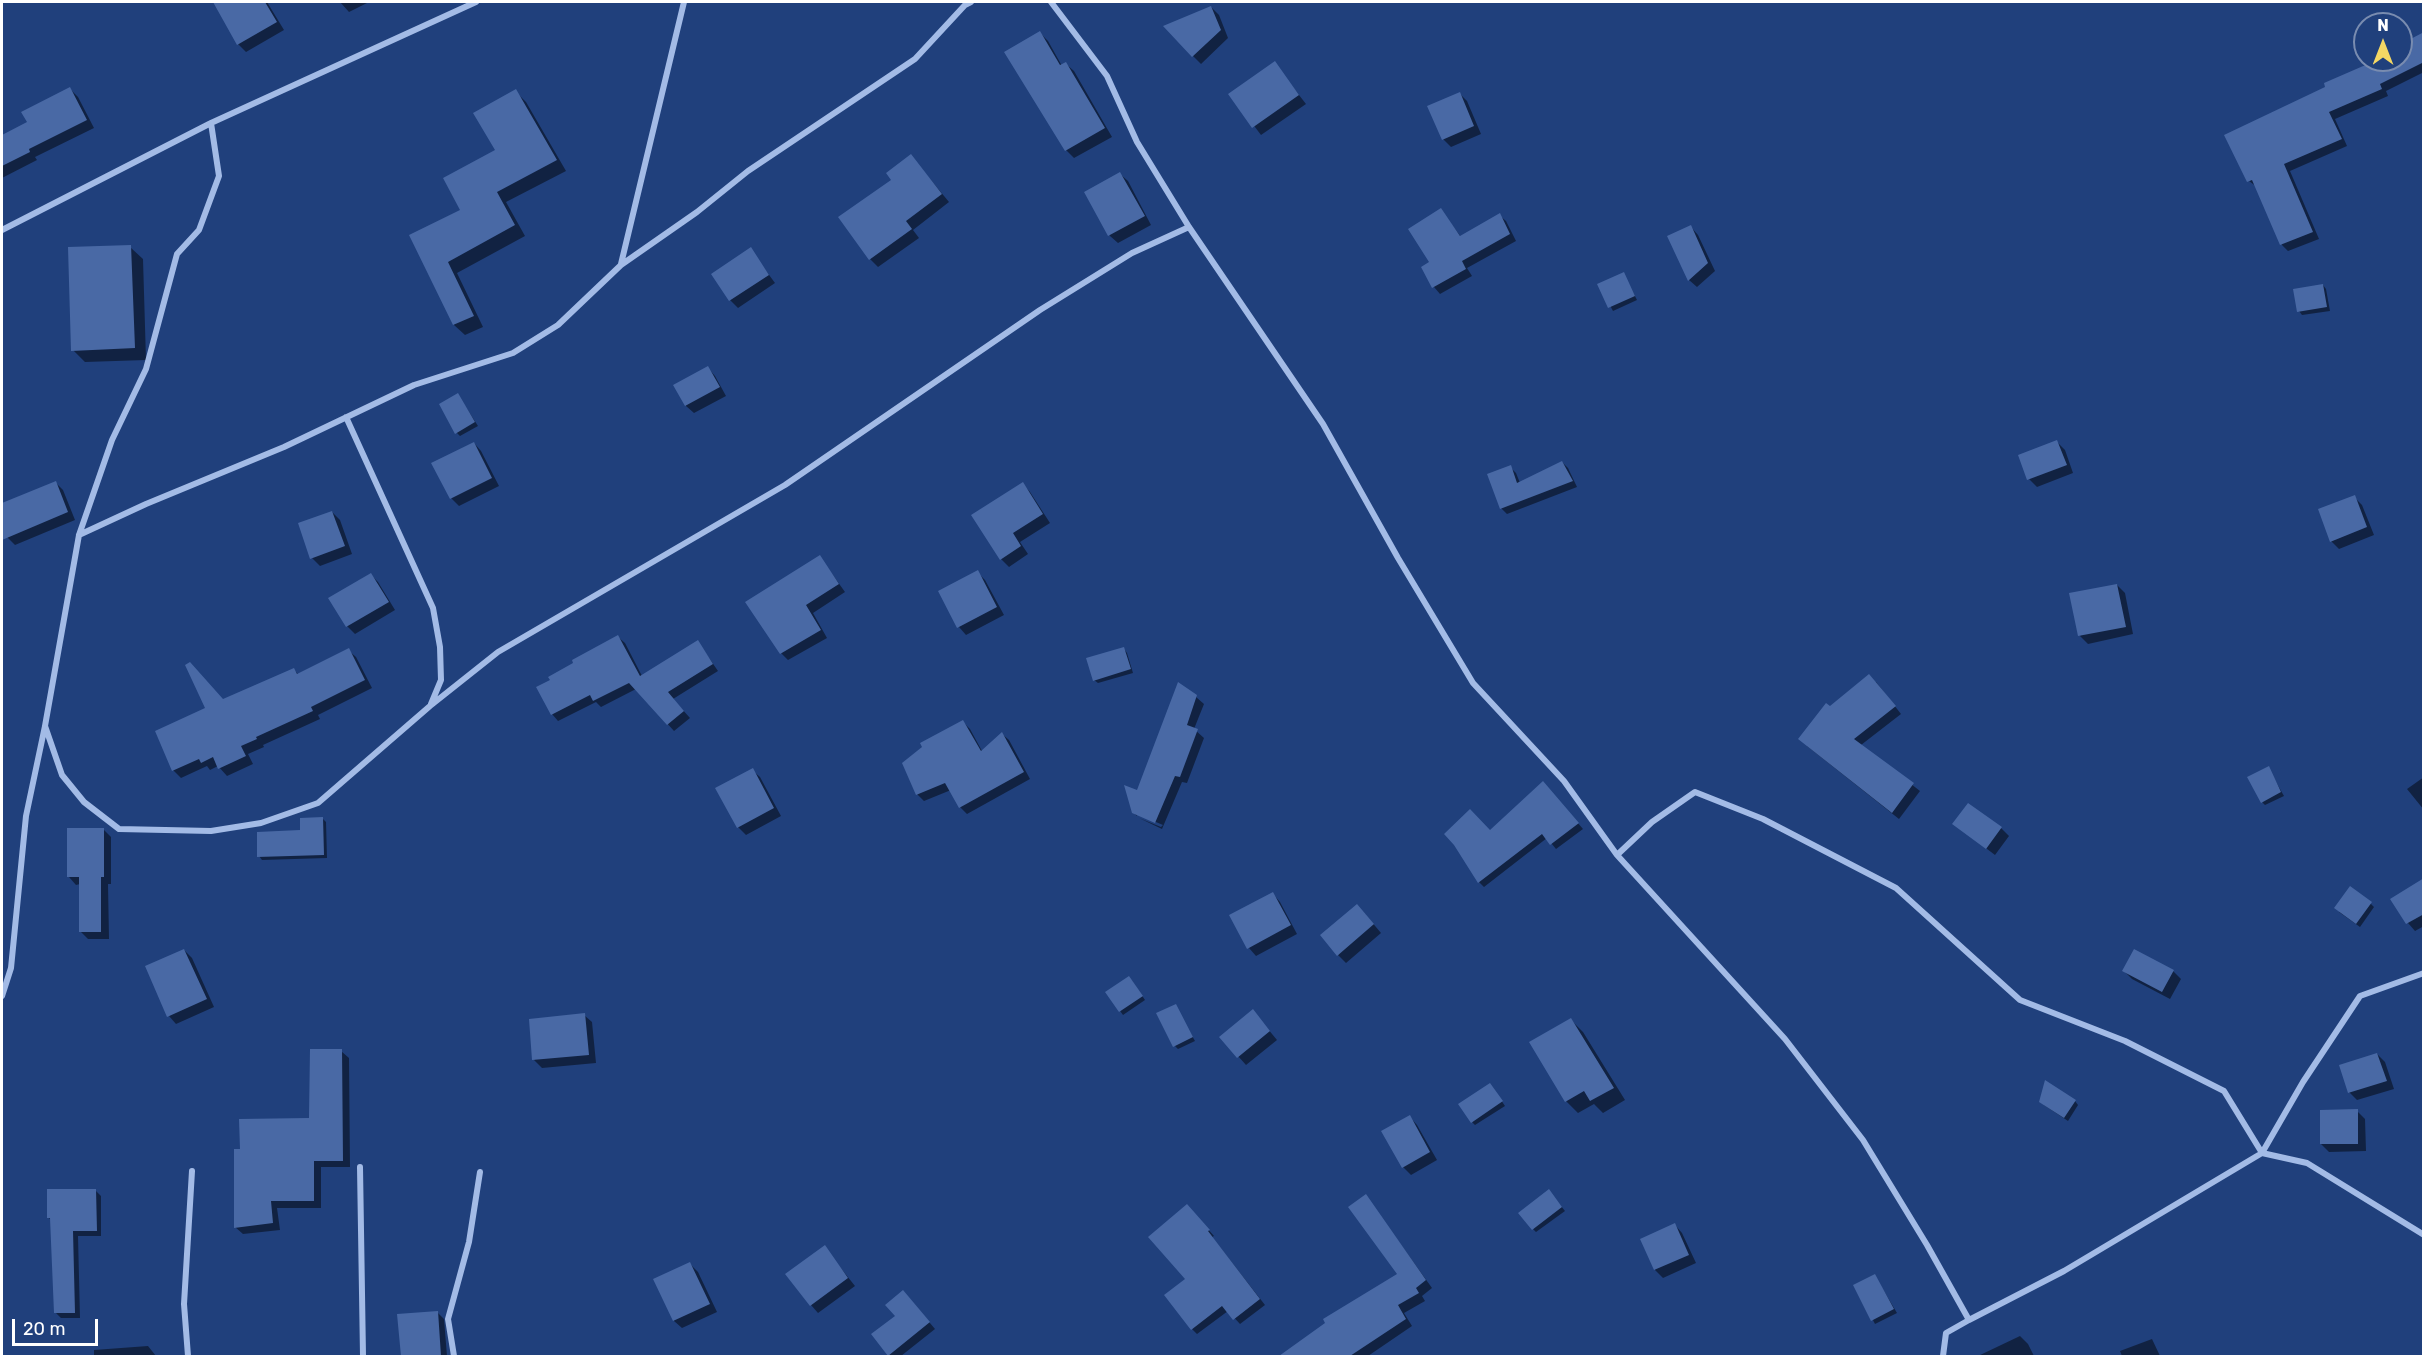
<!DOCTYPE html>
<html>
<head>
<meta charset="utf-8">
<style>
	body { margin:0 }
	#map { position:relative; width:2425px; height:1358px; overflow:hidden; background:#20407c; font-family:Rubik,sans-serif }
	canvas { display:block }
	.frame { position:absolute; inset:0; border:3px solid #fff; pointer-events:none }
	.north { position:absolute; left:2353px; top:12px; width:60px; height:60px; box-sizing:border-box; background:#20407c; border:2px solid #798cb0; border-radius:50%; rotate:0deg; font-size:16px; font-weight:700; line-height:24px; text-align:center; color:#fff }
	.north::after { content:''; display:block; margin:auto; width:21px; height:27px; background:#f4d764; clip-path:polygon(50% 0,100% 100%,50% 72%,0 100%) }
	.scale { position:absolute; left:12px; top:1319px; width:86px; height:27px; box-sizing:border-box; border:3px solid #fff; border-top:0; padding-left:8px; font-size:18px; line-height:21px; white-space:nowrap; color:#fff; -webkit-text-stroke:4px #20407c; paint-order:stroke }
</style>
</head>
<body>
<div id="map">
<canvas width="2425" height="1358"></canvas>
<div class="frame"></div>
<div class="north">N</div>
<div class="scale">20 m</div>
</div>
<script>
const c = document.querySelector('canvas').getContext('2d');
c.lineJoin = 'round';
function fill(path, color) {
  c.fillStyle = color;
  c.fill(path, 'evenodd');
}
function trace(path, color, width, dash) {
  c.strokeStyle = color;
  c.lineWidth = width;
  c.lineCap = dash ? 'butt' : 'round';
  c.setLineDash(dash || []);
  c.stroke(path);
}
fill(new Path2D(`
	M 220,2 L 267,2 L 284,30 L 246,52 L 238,44 L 216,4 Z
	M 340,2 L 369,2 L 349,12 Z
	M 1211,7 L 1219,15 L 1228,38 L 1201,64 L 1193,56 Z
	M 1040,33 L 1048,41 L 1062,66 L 1066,64 L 1074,71 L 1112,137 L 1074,158 L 1066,150 L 1029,87 Z
	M 2424,37 L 2424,72 L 2386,91 L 2388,96 L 2335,119 L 2347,146 L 2290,171 L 2319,239 L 2288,251 L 2282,245 L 2257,187 L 2249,181 L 2381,60 L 2401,60 L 2401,46 Z
	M 1274,63 L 1306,104 L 1261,135 L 1230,94 Z
	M 70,89 L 78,97 L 94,128 L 35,157 L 37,160 L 2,178 L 2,136 L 29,123 Z
	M 515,91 L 526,102 L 566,171 L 506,202 L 525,236 L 457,273 L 483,327 L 465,335 L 454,325 L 411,236 L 462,211 L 497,151 Z
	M 1459,93 L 1467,101 L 1481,134 L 1451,147 L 1443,139 Z
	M 911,156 L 949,202 L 913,230 L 919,238 L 878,267 L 870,259 Z
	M 1120,174 L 1128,181 L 1151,225 L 1118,243 L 1110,236 L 1086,192 Z
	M 1441,210 L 1461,237 L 1499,215 L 1506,221 L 1516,241 L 1467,268 L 1472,276 L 1440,294 L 1434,287 L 1423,268 L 1431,263 Z
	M 1691,227 L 1698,235 L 1715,271 L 1697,287 L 1689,280 Z
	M 130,247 L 143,259 L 146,360 L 85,362 L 73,350 Z
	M 750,249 L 775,283 L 738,308 L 730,300 Z
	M 1623,273 L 1637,300 L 1613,311 L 1599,285 Z
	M 2323,285 L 2326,289 L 2330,311 L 2302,315 L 2299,311 Z
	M 708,368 L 715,376 L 726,396 L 694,413 L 686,406 L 675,386 Z
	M 458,395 L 478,426 L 460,436 L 457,433 Z
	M 2057,442 L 2065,450 L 2073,473 L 2037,487 L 2029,479 Z
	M 474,443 L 481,451 L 499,486 L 459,506 L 451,498 Z
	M 1562,462 L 1568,468 L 1577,487 L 1507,514 L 1501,508 L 1510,467 L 1516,473 L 1520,483 Z
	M 55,482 L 63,490 L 75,520 L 15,545 L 7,537 L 2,525 L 2,505 Z
	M 1023,484 L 1030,492 L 1050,523 L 1020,542 L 1028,554 L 1009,567 L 1001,559 Z
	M 2354,497 L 2362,505 L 2374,535 L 2339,549 L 2331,541 Z
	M 332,512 L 340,520 L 352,554 L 320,566 L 312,558 Z
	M 820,557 L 845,592 L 813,613 L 827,638 L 788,660 L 781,653 Z
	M 977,572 L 985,580 L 1004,615 L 966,635 L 959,627 L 940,592 Z
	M 370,574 L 378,582 L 395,610 L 355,634 L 347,626 L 330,599 Z
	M 2117,585 L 2125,593 L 2133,634 L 2088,644 L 2080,636 Z
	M 618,637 L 625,643 L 642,676 L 698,642 L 718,671 L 673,699 L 690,718 L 674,731 L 636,689 L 601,707 L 596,702 L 558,721 L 552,714 L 552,680 Z
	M 1124,649 L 1127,653 L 1133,673 L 1098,683 L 1094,680 Z
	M 348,650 L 356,657 L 372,688 L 318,715 L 320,719 L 263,745 L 264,747 L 248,754 L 253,764 L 227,776 L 218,766 L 210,770 L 207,766 L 181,778 L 173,770 L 223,700 L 294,670 L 299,675 Z
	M 1876,682 L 1901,714 L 1861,745 L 1920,791 L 1899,819 L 1807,746 L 1830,708 Z
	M 1196,697 L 1204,704 L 1194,729 L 1204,738 L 1187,783 L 1182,782 L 1162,829 L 1139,818 L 1161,827 L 1163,825 L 1137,814 L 1137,816 L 1133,812 L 1138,792 Z
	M 963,722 L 970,729 L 982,751 L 1002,734 L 1009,740 L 1030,779 L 967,814 L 960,807 L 951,790 L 924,801 L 917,794 L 924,747 Z
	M 2268,768 L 2284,796 L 2265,805 L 2262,802 Z
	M 752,770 L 760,777 L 781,816 L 746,835 L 738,827 Z
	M 2424,777 L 2424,810 L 2407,789 Z
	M 1548,788 L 1583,829 L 1556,849 L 1547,838 L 1484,887 L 1479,882 L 1490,832 Z
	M 322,818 L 326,822 L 327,858 L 262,860 L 259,856 Z
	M 1954,824 L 2001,828 L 2009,836 L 1995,855 Z
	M 103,829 L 111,837 L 111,884 L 108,884 L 109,939 L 88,939 L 80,931 L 80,884 L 76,885 L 69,877 Z
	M 2424,887 L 2424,926 L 2415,931 L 2408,923 L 2392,899 Z
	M 1273,894 L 1280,902 L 1297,934 L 1256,956 L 1249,948 Z
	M 2371,904 L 2374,907 L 2360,927 L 2339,912 Z
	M 1365,914 L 1381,933 L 1346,963 L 1338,955 Z
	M 184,950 L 192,958 L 214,1007 L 176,1024 L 169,1016 Z
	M 2124,971 L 2173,971 L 2181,979 L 2170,999 L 2132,979 Z
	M 1132,981 L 1145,1000 L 1123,1015 L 1107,993 Z
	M 1175,1006 L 1195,1041 L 1178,1049 L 1175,1046 Z
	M 1253,1011 L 1277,1040 L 1246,1065 L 1221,1037 Z
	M 584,1015 L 592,1022 L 596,1063 L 542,1068 L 534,1060 Z
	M 1571,1020 L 1583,1032 L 1625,1100 L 1603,1113 L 1594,1104 L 1578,1113 L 1566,1101 Z
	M 341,1051 L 349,1058 L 350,1167 L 321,1167 L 321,1208 L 277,1208 L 280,1230 L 243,1234 L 235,1227 L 242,1151 L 311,1120 Z
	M 2377,1054 L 2385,1062 L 2394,1089 L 2357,1100 L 2349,1092 Z
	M 1493,1088 L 1505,1106 L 1475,1125 L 1472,1122 Z
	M 2075,1101 L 2078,1105 L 2068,1121 L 2044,1105 Z
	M 2357,1111 L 2365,1119 L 2366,1151 L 2329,1152 L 2321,1144 Z
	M 1410,1117 L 1417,1125 L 1437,1160 L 1411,1175 L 1403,1167 Z
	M 96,1191 L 101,1196 L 101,1236 L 78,1236 L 80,1318 L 61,1318 L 56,1313 L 52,1221 L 48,1217 Z
	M 1552,1195 L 1565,1211 L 1536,1232 L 1533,1229 Z
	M 1366,1196 L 1432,1288 L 1422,1296 L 1425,1301 L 1404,1313 L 1412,1326 L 1368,1356 L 1349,1356 L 1325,1320 L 1399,1275 Z
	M 1192,1211 L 1214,1236 L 1212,1237 L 1265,1305 L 1240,1324 L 1228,1311 L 1197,1334 L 1192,1329 L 1187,1279 Z
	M 1675,1225 L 1682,1233 L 1696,1263 L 1663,1278 L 1655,1270 L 1642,1239 Z
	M 824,1247 L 855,1286 L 818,1313 L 811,1305 Z
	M 690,1264 L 698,1272 L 717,1312 L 682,1328 L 674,1321 L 655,1280 Z
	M 1875,1276 L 1897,1313 L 1875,1324 L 1855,1286 Z
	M 909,1298 L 935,1329 L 901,1356 L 890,1356 L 873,1334 L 897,1317 Z
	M 437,1312 L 444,1319 L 447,1356 L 402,1356 L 399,1315 Z
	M 2020,1336 L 2028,1344 L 2034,1356 L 1978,1356 Z
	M 2152,1339 L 2160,1356 L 2122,1356 L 2120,1351 Z
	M 148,1346 L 156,1356 L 94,1356 L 94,1350 Z`), '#0007');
fill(new Path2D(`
	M 213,2 L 265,2 L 277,22 L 237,45 Z
	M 1211,6 L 1221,30 L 1192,57 L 1163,26 Z
	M 1040,31 L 1060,65 L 1066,62 L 1105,128 L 1065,151 L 1004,52 Z
	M 2424,32 L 2424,62 L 2380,84 L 2382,89 L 2329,112 L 2342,139 L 2284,164 L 2313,232 L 2280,245 L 2252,180 L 2247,182 L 2224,135 L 2325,87 L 2324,83 L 2377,60 L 2401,60 L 2401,44 Z
	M 1275,61 L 1299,95 L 1252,128 L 1228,94 Z
	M 70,87 L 87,120 L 29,149 L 30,152 L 2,166 L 2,135 L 27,122 L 21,112 Z
	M 516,89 L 557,160 L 497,192 L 515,225 L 448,262 L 474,316 L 453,325 L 409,235 L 460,210 L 443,178 L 495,150 L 473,113 Z
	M 1460,92 L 1474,126 L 1442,140 L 1427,106 Z
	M 911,154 L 942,194 L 906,221 L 912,229 L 869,260 L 838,217 L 891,180 L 886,173 Z
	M 1120,172 L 1145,216 L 1108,236 L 1084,192 Z
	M 1441,208 L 1460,236 L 1500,213 L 1510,234 L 1462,261 L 1466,269 L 1432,288 L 1421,267 L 1429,262 L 1408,229 Z
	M 1691,225 L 1708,263 L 1688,281 L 1667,236 Z
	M 131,245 L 135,348 L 71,351 L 68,247 Z
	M 751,247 L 769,275 L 729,301 L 711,274 Z
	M 1624,272 L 1635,296 L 1608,308 L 1597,284 Z
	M 2323,284 L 2327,307 L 2297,312 L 2293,289 Z
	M 708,366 L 720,387 L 685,406 L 673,385 Z
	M 458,393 L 475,422 L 455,434 L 439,404 Z
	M 2057,440 L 2067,465 L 2027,480 L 2018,455 Z
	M 474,442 L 492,478 L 450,499 L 431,463 Z
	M 1562,461 L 1573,481 L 1500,509 L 1487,474 L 1511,465 L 1517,483 Z
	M 56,481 L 68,512 L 2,540 L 2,503 Z
	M 1023,482 L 1043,514 L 1013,533 L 1021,546 L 1000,560 L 971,515 Z
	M 2355,495 L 2367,527 L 2330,542 L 2318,509 Z
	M 332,511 L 345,546 L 310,559 L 298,523 Z
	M 820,555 L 839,584 L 806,605 L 821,630 L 780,654 L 745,602 Z
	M 978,570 L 997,607 L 957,628 L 938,591 Z
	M 371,573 L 389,602 L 346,627 L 328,598 Z
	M 2117,584 L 2126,627 L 2078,636 L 2069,593 Z
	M 618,635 L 640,676 L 698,640 L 713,664 L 668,692 L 684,711 L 667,725 L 629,683 L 593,701 L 590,695 L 551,715 L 536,687 L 550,680 L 548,677 L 573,663 L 572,660 Z
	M 1124,647 L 1131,669 L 1093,681 L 1086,658 Z
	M 349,648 L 365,680 L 311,707 L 313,711 L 256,737 L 257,739 L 241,746 L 246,756 L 218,769 L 213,757 L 201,763 L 199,759 L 172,771 L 155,731 L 205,708 L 185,665 L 190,662 L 223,699 L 294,668 L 297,674 Z
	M 1869,674 L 1896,706 L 1854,739 L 1914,783 L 1892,813 L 1798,739 L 1826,703 L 1830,706 Z
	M 1178,682 L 1197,695 L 1187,725 L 1198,729 L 1180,777 L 1175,776 L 1155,823 L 1132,813 L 1124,785 L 1137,790 Z
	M 963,720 L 981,751 L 1002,732 L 1024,772 L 959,808 L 945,783 L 916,795 L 902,763 L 922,747 L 920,743 Z
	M 2269,766 L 2281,792 L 2261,803 L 2247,777 Z
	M 753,768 L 774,808 L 737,828 L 715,788 Z
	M 1543,781 L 1579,823 L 1550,845 L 1542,834 L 1478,883 L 1454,845 L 1444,834 L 1470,809 L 1490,830 Z
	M 1968,803 L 2002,827 L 1986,849 L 1952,824 Z
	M 323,817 L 324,855 L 257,857 L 257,832 L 300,830 L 300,818 Z
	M 67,828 L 104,828 L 104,877 L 101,877 L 101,932 L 79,932 L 79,877 L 67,877 Z
	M 2424,878 L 2424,914 L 2406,924 L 2390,899 Z
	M 2350,886 L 2372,902 L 2356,924 L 2334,908 Z
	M 1273,892 L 1291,925 L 1247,949 L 1229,915 Z
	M 1357,904 L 1374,924 L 1337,956 L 1320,935 Z
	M 184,949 L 207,999 L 167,1017 L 145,966 Z
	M 2134,949 L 2174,970 L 2162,992 L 2122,971 Z
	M 1129,976 L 1143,996 L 1119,1012 L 1105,992 Z
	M 1176,1004 L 1193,1037 L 1173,1047 L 1156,1013 Z
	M 1253,1009 L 1270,1031 L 1237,1058 L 1219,1037 Z
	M 585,1013 L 589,1055 L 532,1060 L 529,1019 Z
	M 1571,1018 L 1614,1088 L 1590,1101 L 1584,1091 L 1565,1102 L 1529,1042 Z
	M 310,1049 L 342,1049 L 343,1161 L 314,1161 L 314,1201 L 271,1201 L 273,1223 L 234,1228 L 234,1149 L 240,1149 L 239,1119 L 309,1118 Z
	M 2377,1053 L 2387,1081 L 2348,1093 L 2339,1065 Z
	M 2045,1080 L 2076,1100 L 2064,1118 L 2039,1102 Z
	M 1490,1083 L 1503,1101 L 1471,1123 L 1458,1104 Z
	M 2358,1109 L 2358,1144 L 2320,1144 L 2320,1110 Z
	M 1410,1115 L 1430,1152 L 1402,1168 L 1381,1131 Z
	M 47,1189 L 96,1189 L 97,1231 L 73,1231 L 75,1313 L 54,1313 L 50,1218 L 47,1218 Z
	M 1549,1189 L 1562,1207 L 1532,1230 L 1518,1213 Z
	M 1366,1194 L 1426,1280 L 1416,1288 L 1419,1293 L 1398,1305 L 1406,1319 L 1350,1356 L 1279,1356 L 1325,1323 L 1323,1319 L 1397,1274 L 1348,1207 Z
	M 1187,1204 L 1210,1230 L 1208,1231 L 1260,1299 L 1233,1320 L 1222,1306 L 1191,1330 L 1164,1295 L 1185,1279 L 1148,1237 Z
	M 1675,1223 L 1689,1255 L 1654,1270 L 1640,1239 Z
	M 825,1245 L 848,1278 L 810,1306 L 785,1274 Z
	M 690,1262 L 710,1304 L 673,1321 L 653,1279 Z
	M 1875,1274 L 1894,1309 L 1871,1321 L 1853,1285 Z
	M 903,1290 L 930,1322 L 888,1356 L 871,1334 L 895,1316 L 885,1305 Z
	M 438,1311 L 441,1356 L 401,1356 L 397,1314 Z`), '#4969a5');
trace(new Path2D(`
	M 1051,2 L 1107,76 L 1137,142 L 1189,227 L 1323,424 L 1398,558 L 1473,683 L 1564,781 L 1617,855 L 1785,1039 L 1863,1140 L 1927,1245 L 1969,1320 L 1946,1333 L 1943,1356
	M 2,230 L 211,123 L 476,2
	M 621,264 L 684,2
	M 346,417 L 433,608 L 440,647 L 441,680 L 431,704
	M 79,535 L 146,504 L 284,447 L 414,385 L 513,353 L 558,325 L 621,265 L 697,212 L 748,171 L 915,59 L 965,5 L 971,2
	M 45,726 L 62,775 L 84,802 L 119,829 L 211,831 L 261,823 L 318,803 L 430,706 L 498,652 L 785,485 L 1040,310 L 1132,253 L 1189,227
	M 1617,855 L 1652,822 L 1695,792 L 1763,819 L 1896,888 L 2020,1000 L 2125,1041 L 2224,1091 L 2262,1153 L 2307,1163 L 2424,1235
	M 2,996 L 11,968 L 26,816 L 45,726 L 79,535 L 112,440 L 146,369 L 177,254 L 199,230 L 219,176 L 211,123
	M 360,1167 L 363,1356
	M 1969,1320 L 2064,1271 L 2262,1153 L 2303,1082 L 2360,996 L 2424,973
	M 188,1356 L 184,1304 L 192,1171
	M 454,1356 L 448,1319 L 469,1242 L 480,1172`), '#a3bbe6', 6);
</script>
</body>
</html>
